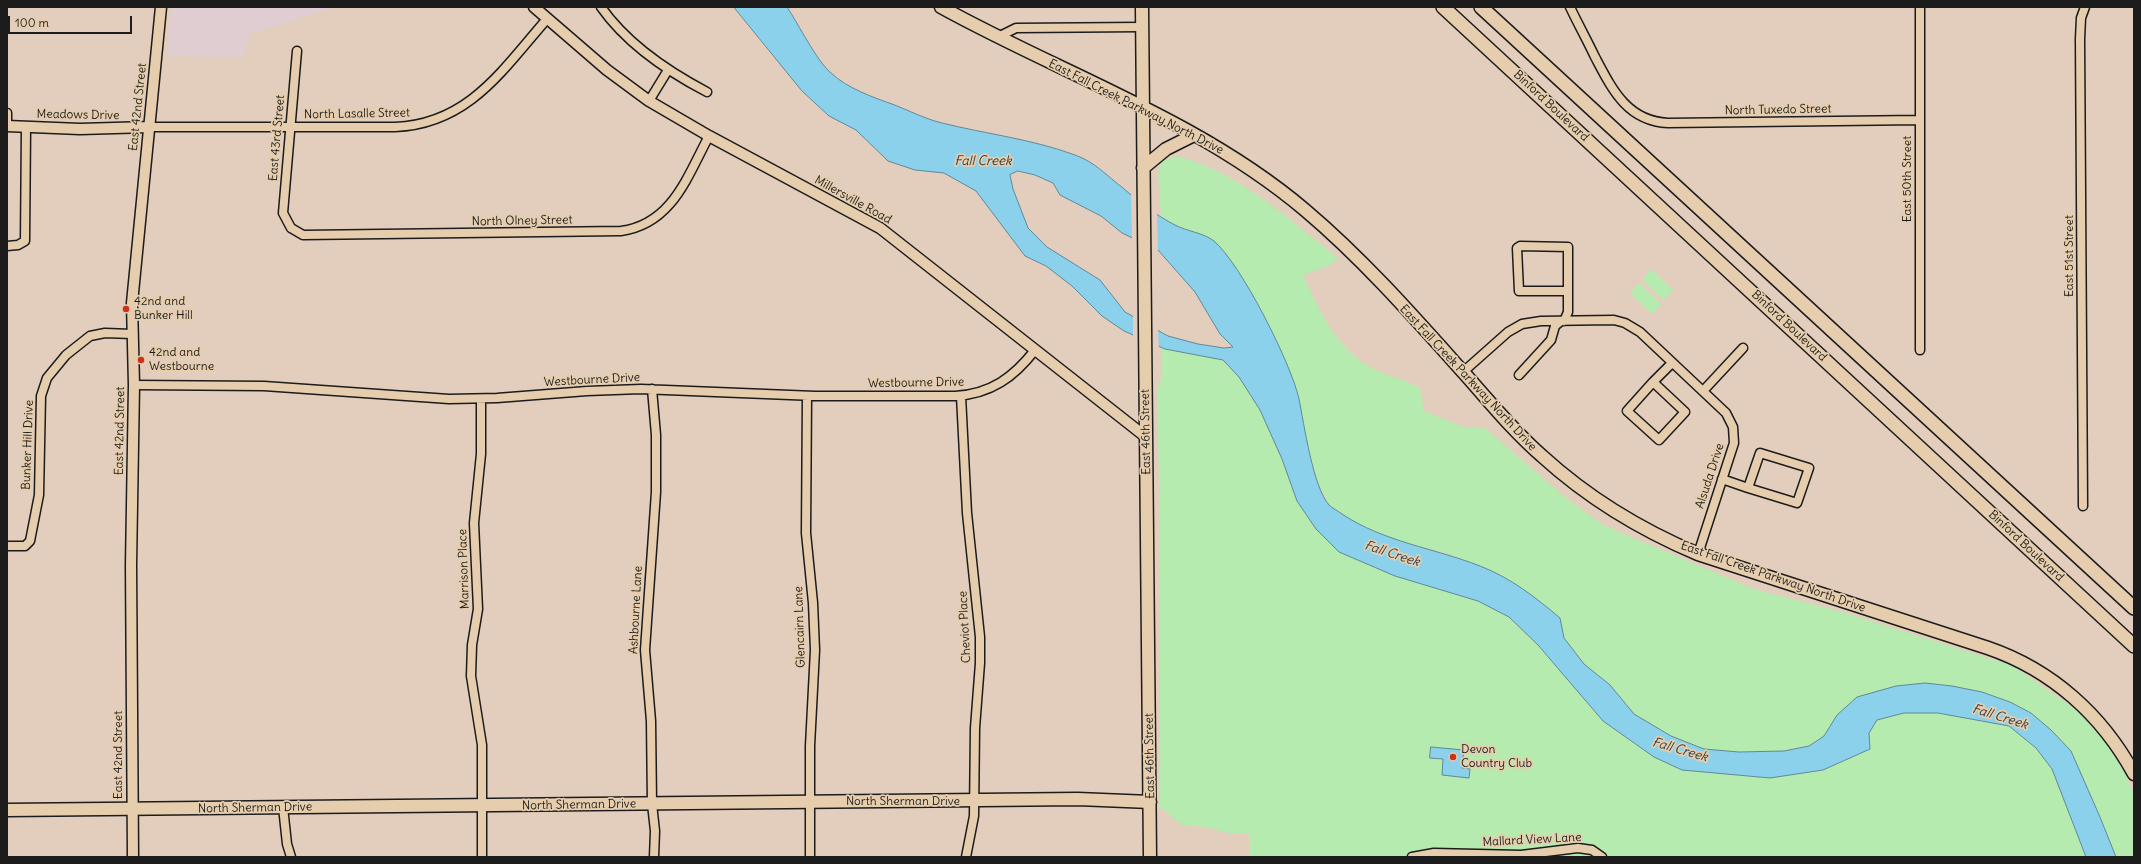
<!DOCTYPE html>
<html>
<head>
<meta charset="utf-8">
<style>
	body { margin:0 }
	#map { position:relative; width:2141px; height:864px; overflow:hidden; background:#e3cdbd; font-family:Delius,sans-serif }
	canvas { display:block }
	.frame { position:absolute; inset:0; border:8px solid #1c1c1c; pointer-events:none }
	.scale { position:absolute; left:8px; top:16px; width:124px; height:18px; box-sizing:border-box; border:2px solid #1c1c1c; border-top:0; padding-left:5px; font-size:12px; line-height:14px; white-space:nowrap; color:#1c1c1c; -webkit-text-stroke:3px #e5cdad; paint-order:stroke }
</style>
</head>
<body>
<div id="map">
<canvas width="2141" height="864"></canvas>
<div class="frame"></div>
<div class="scale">100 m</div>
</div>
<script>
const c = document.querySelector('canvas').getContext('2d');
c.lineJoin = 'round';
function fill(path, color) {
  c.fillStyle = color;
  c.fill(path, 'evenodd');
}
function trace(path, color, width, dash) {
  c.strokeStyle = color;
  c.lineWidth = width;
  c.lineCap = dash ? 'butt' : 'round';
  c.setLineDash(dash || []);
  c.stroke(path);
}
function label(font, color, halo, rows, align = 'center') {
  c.font = font + ' Delius,sans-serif';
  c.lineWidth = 3.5;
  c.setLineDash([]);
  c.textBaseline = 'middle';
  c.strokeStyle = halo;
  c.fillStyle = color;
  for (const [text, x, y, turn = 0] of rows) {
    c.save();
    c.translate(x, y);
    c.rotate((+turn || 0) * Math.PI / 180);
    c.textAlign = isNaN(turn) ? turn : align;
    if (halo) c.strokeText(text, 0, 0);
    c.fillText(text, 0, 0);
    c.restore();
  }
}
fill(new Path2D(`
	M 171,7 L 336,7 L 249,34 L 244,57 L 168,56 Z`), '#e0cdd1');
fill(new Path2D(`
	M 1177,156 C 1238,171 1289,220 1338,258 L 1330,265 L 1303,275 C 1320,311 1337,351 1374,369 C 1389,376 1405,380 1420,388 L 1424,411 L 1464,427 L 1484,427 L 1566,498 L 1603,525 L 1754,589 L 1842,612 L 2013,666 L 2081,713 L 2105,741 L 2125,773 L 2134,795 L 2134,857 L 2116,857 L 2089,790 L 2051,730 L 2031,713 L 2010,702 L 1982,692 L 1925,683 L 1857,697 L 1837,715 L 1824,736 L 1809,746 L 1784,751 L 1739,752 L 1704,749 L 1671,736 L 1633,714 L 1610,685 L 1584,664 L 1564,638 L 1560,618 L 1484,568 L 1445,553 L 1389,538 L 1359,525 L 1329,505 L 1316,478 L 1302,424 L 1298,397 L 1273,335 L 1250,291 L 1189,232 L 1172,224 L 1161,216 L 1158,173 L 1162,161 Z
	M 1651,269 L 1673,290 L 1664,300 L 1642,280 Z
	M 1639,283 L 1661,304 L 1652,314 L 1630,293 Z
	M 1162,348 L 1222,360 L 1239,377 L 1260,410 L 1282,459 L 1297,501 L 1316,529 L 1339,552 L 1395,576 L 1478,601 L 1509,617 L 1538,645 L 1603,721 L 1654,757 L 1682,770 L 1770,778 L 1823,770 L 1870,749 L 1869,733 L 1877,720 L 1904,713 L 1938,713 L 2009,726 L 2036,748 L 2052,769 L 2086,857 L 1249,857 L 1249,834 L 1228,833 L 1206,827 L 1182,825 L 1160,807 L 1160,525 L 1157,391 L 1161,379 Z`), '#b5ebae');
const water = new Path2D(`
	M 734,7 L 787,7 C 799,25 816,60 831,73 C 847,88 872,97 892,104 C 908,110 925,119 942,123 C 986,134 1032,139 1075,155 C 1095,162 1107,176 1123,188 C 1138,201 1157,216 1175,225 C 1186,231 1204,233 1214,241 C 1241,264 1291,363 1299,399 C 1304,424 1313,487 1329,505 C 1332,508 1338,511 1342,514 C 1384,542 1434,548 1480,566 C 1511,578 1535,597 1560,618 L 1564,638 L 1584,664 L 1610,685 L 1634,714 L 1671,736 L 1704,749 L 1739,752 L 1784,751 L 1809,746 L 1824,736 L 1837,715 L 1857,697 L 1896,686 L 1925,683 L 1952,686 L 1982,692 L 2010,702 L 2031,713 L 2051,730 L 2071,751 L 2100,817 L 2116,857 L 2086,857 L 2052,769 L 2036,748 L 2009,726 L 1938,713 L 1904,713 L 1877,720 L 1869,733 L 1870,749 L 1823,770 L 1770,778 L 1682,770 L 1654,757 L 1603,721 L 1538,645 L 1509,617 L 1478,601 L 1395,576 L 1339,552 L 1316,529 L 1297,501 L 1282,459 L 1260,410 L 1239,377 L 1223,360 L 1165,349 L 1124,331 L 1102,316 L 1072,286 L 1046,266 L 1025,256 L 976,191 L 944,173 L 915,170 L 888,161 L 856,130 L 829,116 L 802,91 ZM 1018,171 L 1035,175 L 1053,183 L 1060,195 L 1101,216 L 1122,233 L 1158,250 L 1195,292 L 1220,334 L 1233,347 L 1224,348 L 1198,344 L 1168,336 L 1125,312 L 1100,280 L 1047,247 L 1028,228 L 1013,189 L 1010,175 Z
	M 1431,747 L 1464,750 L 1462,768 L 1470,769 L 1469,778 L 1442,775 L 1443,759 L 1430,758 Z`);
fill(water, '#8bd1ec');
trace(water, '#5f8999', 1);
fill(new Path2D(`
	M 1131,192 L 1157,211 L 1158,252 L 1132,240 Z
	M 1133,314 L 1158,329 L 1159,348 L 1133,337 Z`), '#e3cdbd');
const minor = new Path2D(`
	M 601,7 C 627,44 667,71 707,92
	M 1570,7 C 1578,24 1587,40 1595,57 C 1612,89 1627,121 1668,123 L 1920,120
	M 1920,7 L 1920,350
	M 998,37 L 1016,28 L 1142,27
	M 297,51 L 283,213 L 291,228 L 303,235 L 621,231 C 672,224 687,177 709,136
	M 649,101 L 668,70
	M 7,113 L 7,125
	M 149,127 L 395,127 C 469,124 503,69 547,19
	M 7,246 L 18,245 L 25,241 L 26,127
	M 1520,246 L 1568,247 L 1568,291 L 1519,291 L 1517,248 Z
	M 1564,321 L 1568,312 L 1568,291
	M 1463,372 L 1508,332 L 1522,324 L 1541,321 L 1614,320 L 1625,323 L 1640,332 L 1726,413 L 1733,427 L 1734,443 L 1698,554
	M 1519,375 L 1551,340 L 1555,326 L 1561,321
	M 1653,382 L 1685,412 L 1659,440 L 1627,411 Z
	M 1653,382 L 1672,363
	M 134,385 L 264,386 L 449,399 L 497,398 L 587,391 L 641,389 L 815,396 L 955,396 C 991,394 1014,377 1035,350
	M 652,389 L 656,435 L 656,492 L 645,650 L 651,721 L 652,804 L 655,831 L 654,857
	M 1703,391 L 1743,348
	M 807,396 L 806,533 L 813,603 L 815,650 L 810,746 L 810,857
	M 961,396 L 967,513 L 980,637 L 980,663 L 975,728 L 974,816 L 966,857
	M 481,399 L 481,454 L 474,523 L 478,609 L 472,645 L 471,676 L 482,745 L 482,857
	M 1760,453 L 1809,468 L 1797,503 L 1748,488 Z
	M 1722,479 L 1748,488
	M 2083,506 L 2080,39 L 2081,18 L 2085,7
	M 7,546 L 25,546 L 30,541 L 39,495 L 41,396 L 47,378 L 66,355 L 90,336 L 105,333 L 132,334
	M 283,807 L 287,844 L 291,857
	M 1412,857 L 1434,853 L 1521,855 L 1578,848 L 1592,850 L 1602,857`);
const tertiary = new Path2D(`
	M 534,7 L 607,70 L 649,101 L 709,136 L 880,228 L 1146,437
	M 7,126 L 80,129 L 149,127
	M 133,857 L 131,565 L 134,385 L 132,303 L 161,7`);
const secondary = new Path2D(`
	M 941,7 C 1062,74 1199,120 1305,210 C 1363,259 1414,317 1464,373 C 1489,401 1513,431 1542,456 C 1588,498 1641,530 1698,554 L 1988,648 C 2052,670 2102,715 2134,774
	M 1142,7 L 1150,857
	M 1143,168 L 1166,149 L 1194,135
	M 7,810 L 1078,799 L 1150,802`);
const primary = new Path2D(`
	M 1443,7 L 2134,646
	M 1481,7 L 2134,608`);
trace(minor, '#1c1c1c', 11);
trace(tertiary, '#1c1c1c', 13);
trace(secondary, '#1c1c1c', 15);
trace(primary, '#1c1c1c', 16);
trace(minor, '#e5cdad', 8);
trace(tertiary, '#e5cdad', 10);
trace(secondary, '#e5cdad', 12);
trace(primary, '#e5cdad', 13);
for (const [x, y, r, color] of [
	[126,309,4,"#c8321e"],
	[141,360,4,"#c8321e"],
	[1453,757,4,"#c8321e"]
]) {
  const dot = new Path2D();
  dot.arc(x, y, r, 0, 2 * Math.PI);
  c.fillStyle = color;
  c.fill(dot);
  trace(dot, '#e5cdad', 1.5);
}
label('12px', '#1c1c1c', '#e5cdad', [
	["Binford Boulevard",1551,106,43],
	["East 42nd Street",138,107,-84],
	["East Fall Creek Parkway North Drive",1136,107,27],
	["North Tuxedo Street",1778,110,-1],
	["North Lasalle Street",357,114,-1],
	["Meadows Drive",78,115,1],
	["East 43rd Street",277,138,-85],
	["East 50th Street",1908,179,-90],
	["Millersville Road",853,200,29],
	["North Olney Street",522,221,-1],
	["East 51st Street",2070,256,-90],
	["Binford Boulevard",1789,326,43],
	["East Fall Creek Parkway North Drive",1468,378,47],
	["Westbourne Drive",592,380,-3],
	["Westbourne Drive",916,383,-1],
	["East 42nd Street",120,431,-89],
	["East 46th Street",1146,432,-91],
	["Bunker Hill Drive",28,445,-88],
	["Alsuda Drive",1710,476,-72],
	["Binford Boulevard",2026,546,43],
	["Marrison Place",464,569,-92],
	["East Fall Creek Parkway North Drive",1773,577,19],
	["Ashbourne Lane",636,610,-87],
	["Glencairn Lane",800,627,-92],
	["Cheviot Place",965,627,-93],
	["East 42nd Street",119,755,-90],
	["East 46th Street",1150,756,-91],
	["North Sherman Drive",903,802],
	["North Sherman Drive",579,805,-1],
	["North Sherman Drive",255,808,-1],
	["Mallard View Lane",1532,840,-3]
]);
label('12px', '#1c1c1c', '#e5cdad', [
	["42nd and",134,302],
	["Bunker Hill",134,316],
	["42nd and",149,353],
	["Westbourne",149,367],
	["Devon",1461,750],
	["Country Club",1461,764]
], 'left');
label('italic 13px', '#324046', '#e5cdad', [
	["Fall Creek",983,161],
	["Fall Creek",1392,554,18],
	["Fall Creek",2000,717,17],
	["Fall Creek",1680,750,16]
]);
</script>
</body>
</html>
